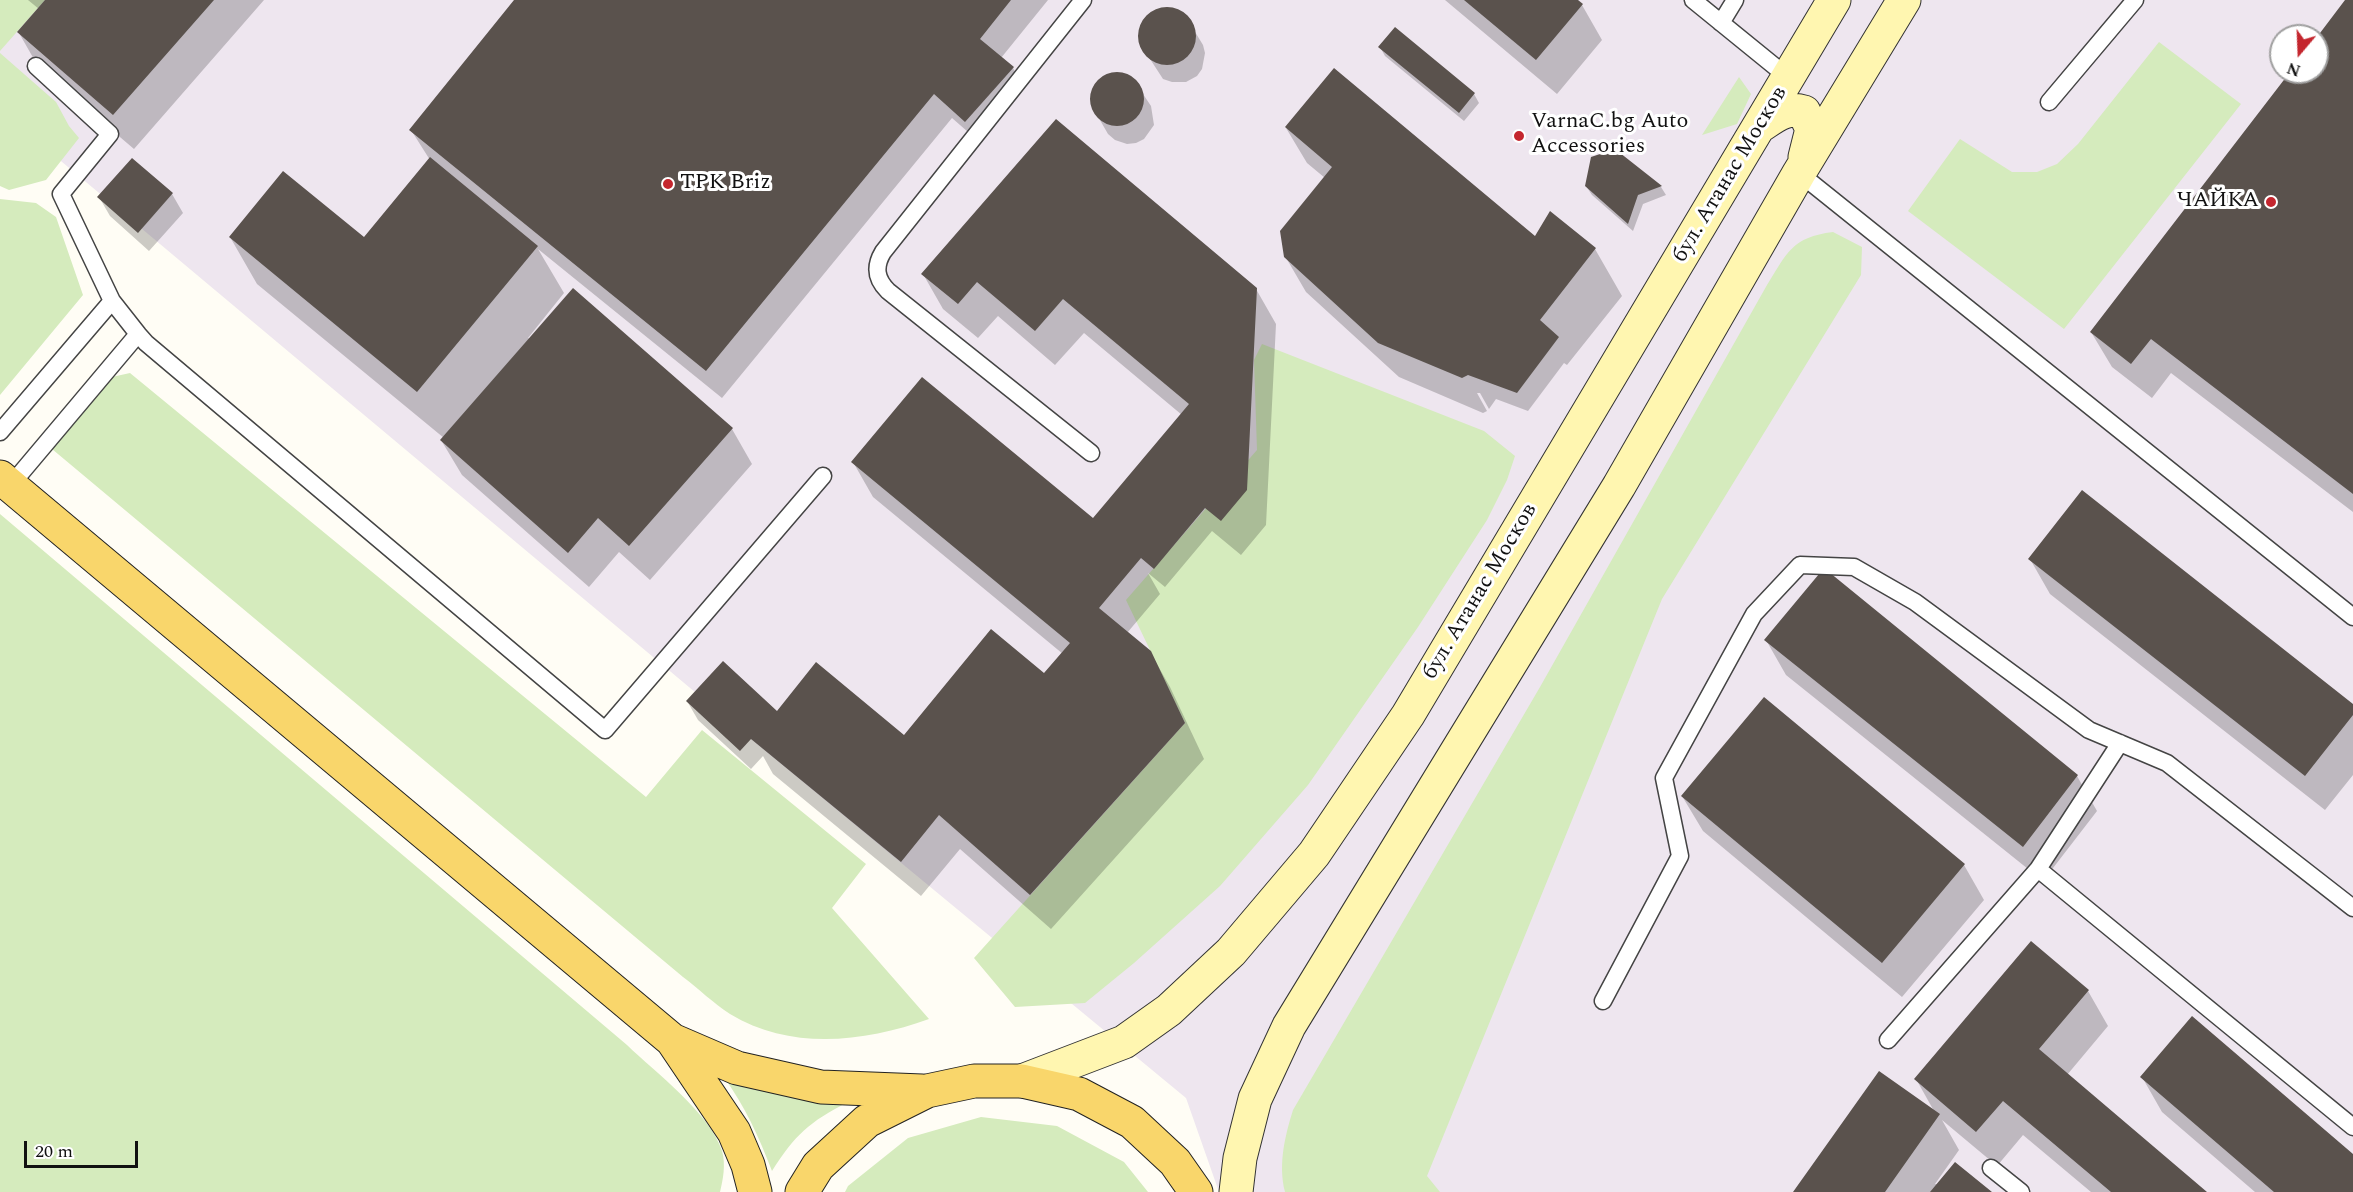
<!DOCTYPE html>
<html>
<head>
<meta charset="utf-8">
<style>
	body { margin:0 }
	#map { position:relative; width:2353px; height:1192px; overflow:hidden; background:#fffdf5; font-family:Spectral,serif }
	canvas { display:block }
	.north { position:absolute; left:2269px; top:24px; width:60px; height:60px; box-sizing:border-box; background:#fff; border:2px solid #a0a0a0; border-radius:50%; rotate:199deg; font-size:16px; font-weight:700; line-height:24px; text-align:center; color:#111 }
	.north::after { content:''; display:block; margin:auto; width:21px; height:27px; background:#c4262e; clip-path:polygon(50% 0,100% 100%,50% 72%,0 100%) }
	.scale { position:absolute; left:24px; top:1141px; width:114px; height:27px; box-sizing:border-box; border:3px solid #111; border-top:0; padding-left:8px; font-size:18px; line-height:21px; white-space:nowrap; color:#111; -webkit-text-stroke:4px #fff; paint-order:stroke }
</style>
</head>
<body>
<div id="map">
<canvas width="2353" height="1192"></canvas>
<div class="north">N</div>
<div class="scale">20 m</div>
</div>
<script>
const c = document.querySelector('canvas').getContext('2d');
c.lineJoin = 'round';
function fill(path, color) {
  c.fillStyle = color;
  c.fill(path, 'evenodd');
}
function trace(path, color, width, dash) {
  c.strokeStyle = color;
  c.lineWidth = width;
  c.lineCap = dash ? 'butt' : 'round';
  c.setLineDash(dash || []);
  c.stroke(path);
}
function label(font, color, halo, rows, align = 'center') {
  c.font = font + ' Spectral,serif';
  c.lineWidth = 6;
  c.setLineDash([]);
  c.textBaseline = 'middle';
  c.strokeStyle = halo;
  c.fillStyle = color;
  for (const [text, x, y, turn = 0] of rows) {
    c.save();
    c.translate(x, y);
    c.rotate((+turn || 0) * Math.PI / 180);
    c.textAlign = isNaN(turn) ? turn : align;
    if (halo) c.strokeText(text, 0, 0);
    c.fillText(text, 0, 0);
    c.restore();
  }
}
fill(new Path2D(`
	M 0,0 L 2353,0 L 2353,1192 L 1219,1192 L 1186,1098 L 751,739 L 0,110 ZM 2281,36 L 2317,36 L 2317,72 L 2281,72 Z`), '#eee6ef');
fill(new Path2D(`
	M 0,0 L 45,0 L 0,51 Z
	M 2159,42 L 2241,104 L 2064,329 L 1908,211 L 1960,139 L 2012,172 L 2037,172 L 2057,164 L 2078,144 Z
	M 0,53 L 56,102 L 69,126 L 79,138 L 46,180 L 9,190 L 0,186 Z
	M 1739,77 L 1751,94 L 1737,124 L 1702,135 Z
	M 0,199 L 36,203 L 56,217 L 83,295 L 0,395 Z
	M 1833,232 L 1862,247 L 1861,275 L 1662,599 L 1427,1176 L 1440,1192 L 1285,1192 C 1278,1164 1285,1136 1293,1110 L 1540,687 L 1767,285 C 1787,253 1792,237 1833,232 Z
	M 1262,344 L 1484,431 L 1515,456 L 1507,480 L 1487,520 L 1418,627 L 1308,785 L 1220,886 L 1134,963 L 1085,1003 L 1015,1007 L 974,958 L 1185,723 L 1126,600 L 1257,450 L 1254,360 Z
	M 130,373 L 646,797 L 702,730 L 866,864 L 832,908 L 929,1019 C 865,1042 791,1051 730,1014 C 713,1003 699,989 683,977 L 52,449 L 112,377 Z
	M 0,514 L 627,1045 C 656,1073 710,1113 722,1151 C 726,1164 723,1180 720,1192 L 0,1192 Z
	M 723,1076 L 848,1102 C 809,1122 795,1135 772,1171 C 759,1137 745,1106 723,1076 Z
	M 981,1117 L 1057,1126 L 1124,1162 L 1148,1192 L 845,1192 L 848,1186 L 908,1138 Z`), '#d5ebbd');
fill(new Path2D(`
	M 28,0 L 264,0 L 134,149 L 39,68 L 19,33 L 39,9 Z
	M 516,0 L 1048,0 L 1001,58 L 1013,68 L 1023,86 L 976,139 L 952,118 L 722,398 L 538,249 L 564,293 L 528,338 L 732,429 L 752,464 L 650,580 L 619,552 L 589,587 L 462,475 L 441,440 L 444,438 L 257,284 L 230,237 L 364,239 L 430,160 L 411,130 Z
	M 1445,0 L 1575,0 L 1582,5 L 1602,40 L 1557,94 Z
	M 2347,0 L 2353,0 L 2353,512 L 2171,373 L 2152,398 L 2112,367 L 2091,332 L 2292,72 L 2317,72 L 2317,39 Z
	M 1159,10 L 1177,11 L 1186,17 L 1203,45 L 1205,53 L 1202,69 L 1197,76 L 1186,82 L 1172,82 L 1163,79 L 1141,45 L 1141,28 L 1145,19 Z
	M 1395,29 L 1474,94 L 1479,103 L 1464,121 L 1385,56 L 1380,47 Z
	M 1110,74 L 1125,75 L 1133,79 L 1151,106 L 1154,125 L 1144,139 L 1136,143 L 1127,144 L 1115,140 L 1108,134 L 1093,108 L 1093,90 L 1103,78 Z
	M 1286,128 L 1535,238 L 1595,249 L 1622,296 L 1567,365 L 1564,363 L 1528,411 L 1496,399 L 1489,409 L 1480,393 L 1477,393 L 1487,411 L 1483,413 L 1399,377 L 1306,292 L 1285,256 L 1325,178 L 1307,163 Z
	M 1614,150 L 1661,187 L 1666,195 L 1643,204 L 1633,231 L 1592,195 L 1586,186 Z
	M 132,160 L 172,194 L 183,213 L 149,251 L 110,216 L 99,197 Z
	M 923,274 L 1256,289 L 1276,324 L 1266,525 L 1241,555 L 1212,531 L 1165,587 L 1148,573 L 1160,594 L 1127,633 L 1150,652 L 1170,687 L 1204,759 L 1051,929 L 960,849 L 921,896 L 773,774 L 763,756 L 751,769 L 698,720 L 687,701 L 777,713 L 904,737 L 1045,675 L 1063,654 L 873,497 L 853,462 L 1098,525 L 1182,415 L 1084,333 L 1055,365 L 998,316 L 978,338 L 943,309 Z
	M 2030,559 L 2353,706 L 2353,775 L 2325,810 L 2050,594 Z
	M 1824,570 L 2077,776 L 2097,811 L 2043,881 L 1786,675 L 1766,640 Z
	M 1682,796 L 1964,865 L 1984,900 L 1902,997 L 1703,831 Z
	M 2088,991 L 2108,1026 L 2067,1075 L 2205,1192 L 2091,1192 L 2023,1135 L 1997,1166 L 1942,1120 L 1959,1150 L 1935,1184 L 1989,1192 L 1795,1192 L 1934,1111 L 1916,1079 Z
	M 2142,1077 L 2353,1156 L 2353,1192 L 2255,1192 L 2162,1112 Z`), '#0003');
fill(new Path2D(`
	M 45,0 L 214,0 L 113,115 L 17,32 Z
	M 514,0 L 1011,0 L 980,39 L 1014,67 L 965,122 L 934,94 L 706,371 L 409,130 Z
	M 1464,0 L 1578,0 L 1583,4 L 1536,60 Z
	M 2345,0 L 2353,0 L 2353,494 L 2151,339 L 2131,364 L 2090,332 L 2290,72 L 2317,72 L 2317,37 Z
	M1138 36a29 29 0 1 1 58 0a29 29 0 1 1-58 0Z
	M 1395,27 L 1475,93 L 1459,113 L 1378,47 Z
	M 1334,68 L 1535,236 L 1550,211 L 1596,248 L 1540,320 L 1559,337 L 1517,393 L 1468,375 L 1462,378 L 1378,343 L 1284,257 L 1280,231 L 1332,167 L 1285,127 Z
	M1090 99a27 27 0 1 1 54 0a27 27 0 1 1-54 0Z
	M 1056,119 L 1257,288 L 1247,490 L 1221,521 L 1205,508 L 1154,569 L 1141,558 L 1099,608 L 1151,651 L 1185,723 L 1030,895 L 939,815 L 901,862 L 751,739 L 740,751 L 686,701 L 723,661 L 777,711 L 816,662 L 904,735 L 991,629 L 1044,673 L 1070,643 L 851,462 L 922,377 L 1093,518 L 1189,404 L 1063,299 L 1035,331 L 977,282 L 958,304 L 921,274 Z
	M 1615,149 L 1662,186 L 1638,195 L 1628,224 L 1585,186 L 1591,157 Z
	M 430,157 L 538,246 L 417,392 L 229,237 L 283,171 L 364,237 Z
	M 132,158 L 173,193 L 138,233 L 97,197 Z
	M 573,288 L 733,428 L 629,546 L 598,518 L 568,553 L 440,440 Z
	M 2082,490 L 2353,704 L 2353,715 L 2305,776 L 2028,559 Z
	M 1824,568 L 2078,775 L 2023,847 L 1764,640 Z
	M 1764,697 L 1965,864 L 1882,963 L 1681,796 Z
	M 2031,941 L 2089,990 L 2039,1049 L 2207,1192 L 2111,1192 L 2003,1101 L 1976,1132 L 1914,1079 Z
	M 2192,1016 L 2353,1154 L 2353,1192 L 2274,1192 L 2140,1077 Z
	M 1879,1071 L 1940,1114 L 1885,1192 L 1793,1192 Z
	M 1955,1162 L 1992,1192 L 1930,1192 Z`), '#5a524d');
const lane = new Path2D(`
	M 1083,0 L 883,252 C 874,267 876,279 888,291 L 1091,453
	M 1693,0 L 1789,78
	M 1721,23 L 1735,0
	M 36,66 L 110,134 L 61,194 L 112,301
	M 2049,102 L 2135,0
	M 1799,173 L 2353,617
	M 0,432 L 112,301 L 138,334
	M 10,486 L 138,334 L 146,343 L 605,730 L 823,476
	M 2038,869 L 2353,1127
	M 1603,1001 L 1680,856 L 1664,778 L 1754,614 L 1800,565 L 1854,567 L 1915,602 L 2089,730 L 2167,763 L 2353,908
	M 1888,1040 L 2038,869 L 2120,743
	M 1991,1168 L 2021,1192`);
const secondary = new Path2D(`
	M 1760,126 C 1774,117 1786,106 1804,112 L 1812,129 L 1805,157
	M 1022,1081 L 1124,1042 L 1169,1010 L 1231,952 L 1314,854 L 1408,715 L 1834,0
	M 1236,1192 L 1240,1158 L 1255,1099 L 1289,1026 L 1619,486 L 1799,173 L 1904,0`);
const primary = new Path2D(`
	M 0,477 L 672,1040 L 734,1132 L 748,1165 L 755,1192
	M 672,1040 L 737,1068 L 821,1087 L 922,1091
	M 802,1192 L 818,1166 L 867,1121 L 927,1091 L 974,1081 L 1022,1081 L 1079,1094 L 1132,1122 L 1175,1162 L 1196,1192`);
trace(lane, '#444', 19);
trace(secondary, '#333', 35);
trace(primary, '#222', 35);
trace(lane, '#fff', 16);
trace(secondary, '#fff6b0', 33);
trace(primary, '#f9d66b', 33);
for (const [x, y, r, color] of [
	[1519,136,6,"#c4262e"],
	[668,184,6,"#c4262e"],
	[2271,202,6,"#c4262e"]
]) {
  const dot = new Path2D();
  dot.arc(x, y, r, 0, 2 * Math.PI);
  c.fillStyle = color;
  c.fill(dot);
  trace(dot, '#fff', 2);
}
label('22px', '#111', '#fff', [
	["VarnaC.bg Auto",1531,123],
	["Accessories",1531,148],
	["TPK Briz",680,184],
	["ЧАЙКА",2259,202,"right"]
], 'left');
label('22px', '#111', '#fff', [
	["бул. Атанас Москов",1731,175,-59],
	["бул. Атанас Москов",1481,592,-59]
]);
</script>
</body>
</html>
